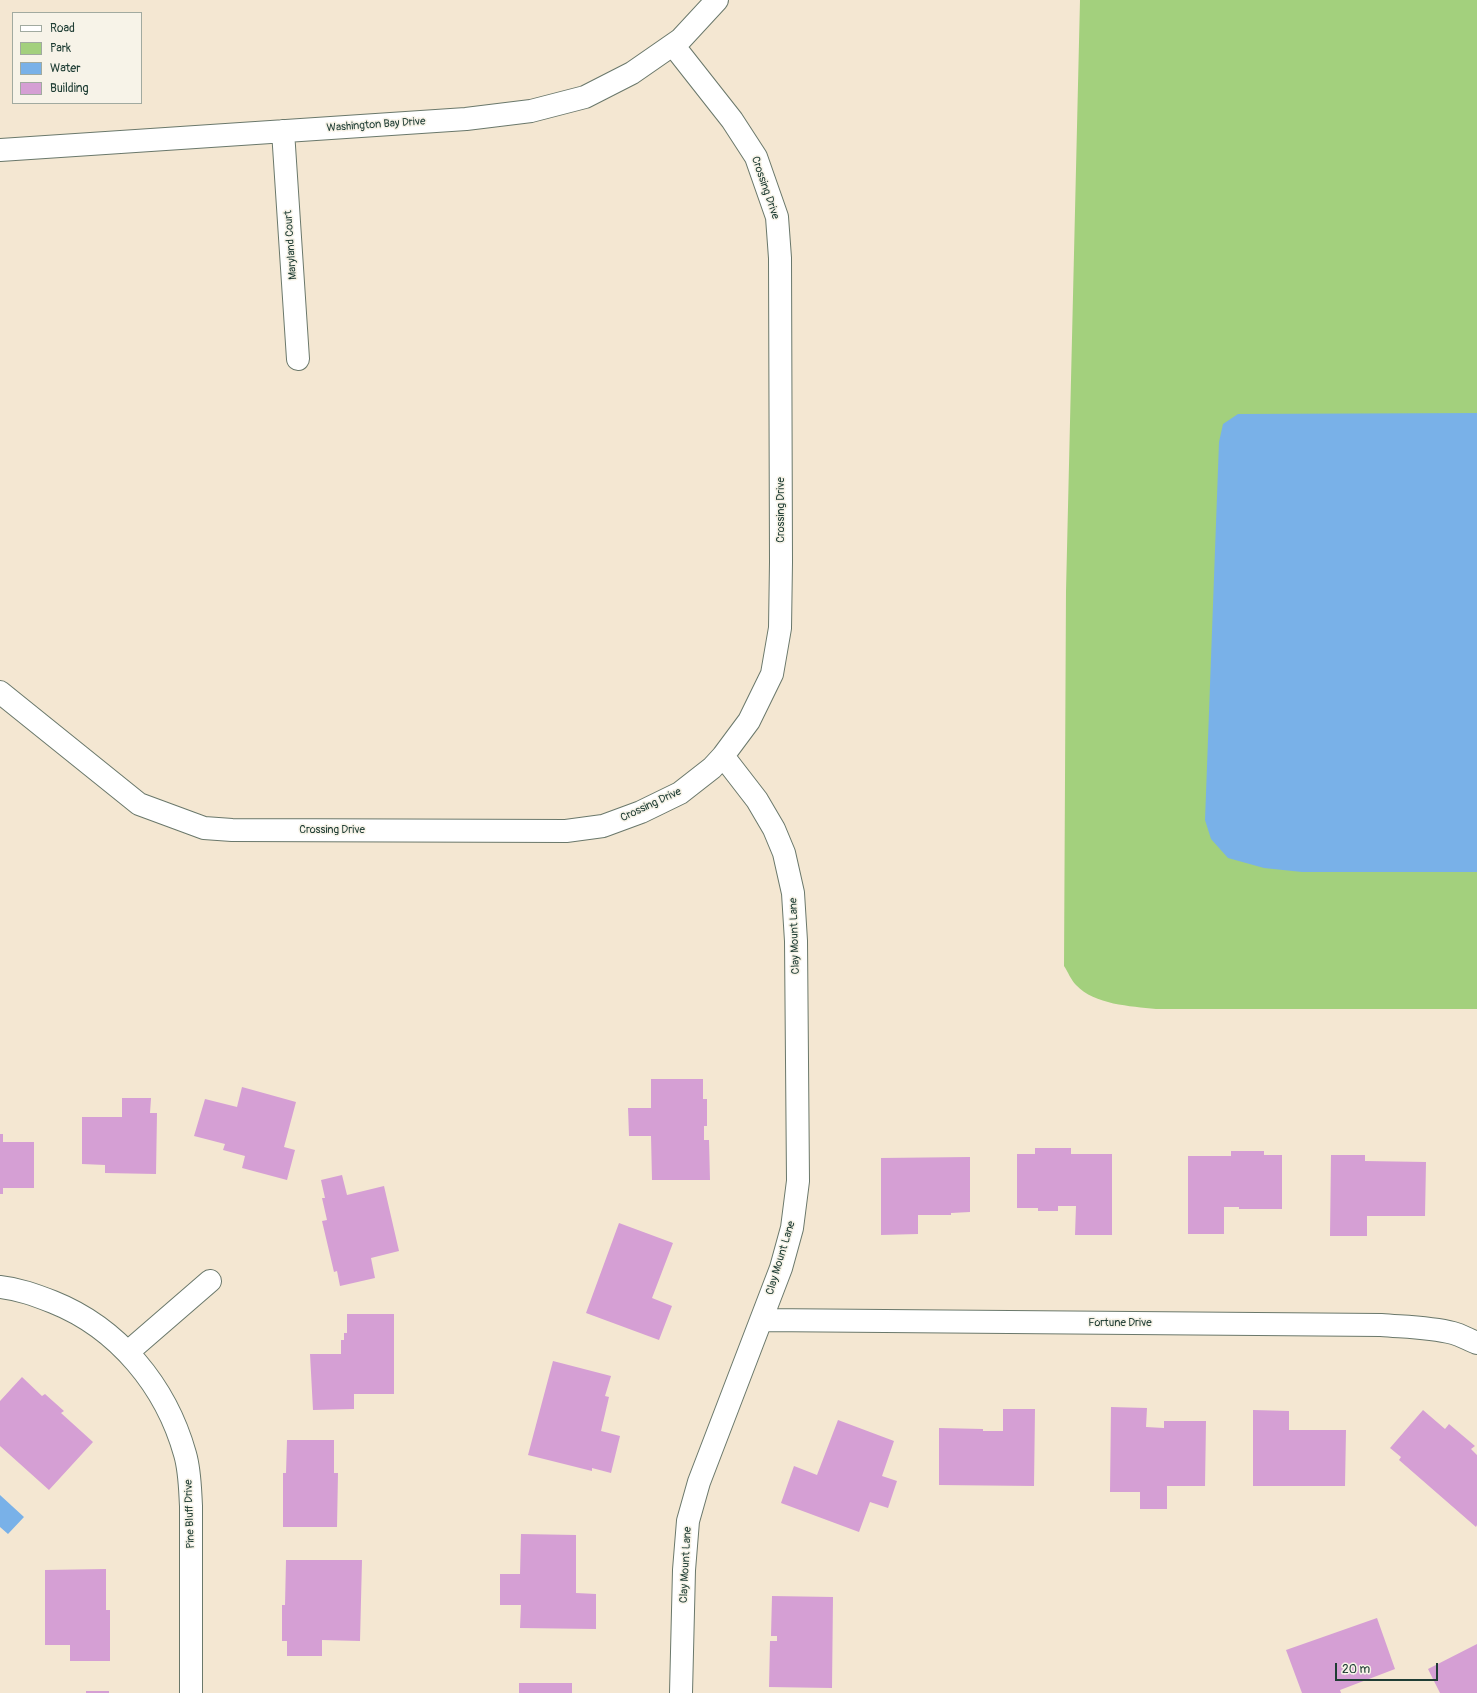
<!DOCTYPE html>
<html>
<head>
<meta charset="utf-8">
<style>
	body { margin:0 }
	#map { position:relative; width:1477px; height:1693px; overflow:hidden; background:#f4e7d2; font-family:Pangolin,sans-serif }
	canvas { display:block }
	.legend { position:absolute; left:12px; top:12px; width:130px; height:92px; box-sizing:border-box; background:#f7f3e8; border:1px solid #a1aaa0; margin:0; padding:5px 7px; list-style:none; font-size:12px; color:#1f3d34 }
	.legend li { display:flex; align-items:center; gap:8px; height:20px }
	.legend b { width:20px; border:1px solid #a1aaa0 }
	.scale { position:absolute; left:1335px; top:1663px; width:103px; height:18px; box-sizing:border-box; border:2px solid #1f3d34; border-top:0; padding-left:5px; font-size:12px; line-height:14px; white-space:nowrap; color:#1f3d34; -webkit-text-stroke:3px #f7f3e8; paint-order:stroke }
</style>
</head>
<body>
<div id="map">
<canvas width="1477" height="1693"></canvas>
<ul class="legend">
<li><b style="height:5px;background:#fff"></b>Road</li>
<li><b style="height:11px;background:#a3d07d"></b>Park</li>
<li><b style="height:11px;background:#79b1e8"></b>Water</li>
<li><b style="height:11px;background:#d59fd4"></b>Building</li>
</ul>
<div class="scale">20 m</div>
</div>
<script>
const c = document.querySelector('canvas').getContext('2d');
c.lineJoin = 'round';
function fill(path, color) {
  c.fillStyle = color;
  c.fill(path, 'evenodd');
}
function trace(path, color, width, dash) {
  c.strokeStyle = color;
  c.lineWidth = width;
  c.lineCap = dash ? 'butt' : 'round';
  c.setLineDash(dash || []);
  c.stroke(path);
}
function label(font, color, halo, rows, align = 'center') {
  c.font = font + ' Pangolin,sans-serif';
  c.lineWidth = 3;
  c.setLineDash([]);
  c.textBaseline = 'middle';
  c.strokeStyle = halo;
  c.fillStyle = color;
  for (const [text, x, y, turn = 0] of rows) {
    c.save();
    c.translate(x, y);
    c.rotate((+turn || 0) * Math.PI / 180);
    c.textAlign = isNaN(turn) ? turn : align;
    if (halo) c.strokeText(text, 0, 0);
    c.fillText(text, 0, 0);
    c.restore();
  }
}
fill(new Path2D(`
	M 1080,0 L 1477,0 L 1477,1009 L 1156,1009 C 1130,1006 1095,1005 1076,985 C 1071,980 1068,972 1064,966 L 1066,591 Z`), '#a3d07d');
fill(new Path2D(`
	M 1477,413 L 1477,872 L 1302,872 L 1264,868 L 1228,858 L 1211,839 L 1205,820 L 1219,442 L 1223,424 L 1238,414 Z
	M 0,1495 L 24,1517 L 8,1534 L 0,1527 Z`), '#79b1e8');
fill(new Path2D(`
	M 651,1079 L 703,1079 L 703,1099 L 707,1099 L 707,1126 L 704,1126 L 704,1140 L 709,1140 L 710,1180 L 652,1180 L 651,1136 L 629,1136 L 628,1108 L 651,1108 Z
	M 242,1087 L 296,1102 L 284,1147 L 295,1150 L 287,1180 L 242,1168 L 245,1156 L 223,1150 L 225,1144 L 194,1136 L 205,1099 L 237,1107 Z
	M 122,1098 L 151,1098 L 150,1113 L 157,1113 L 156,1174 L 105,1173 L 105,1165 L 82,1164 L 82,1117 L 122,1117 Z
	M 0,1134 L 3,1134 L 3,1142 L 34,1142 L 34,1188 L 3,1188 L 3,1194 L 0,1194 Z
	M 1035,1148 L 1071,1148 L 1071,1154 L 1112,1154 L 1112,1235 L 1075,1235 L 1076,1206 L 1058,1206 L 1058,1211 L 1038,1211 L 1038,1208 L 1017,1208 L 1017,1154 L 1035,1154 Z
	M 1231,1151 L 1264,1151 L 1264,1155 L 1282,1155 L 1282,1209 L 1239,1209 L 1239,1207 L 1224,1207 L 1224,1234 L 1188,1234 L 1188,1156 L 1231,1156 Z
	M 1331,1155 L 1365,1155 L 1365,1161 L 1426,1162 L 1425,1216 L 1367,1216 L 1367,1236 L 1330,1236 Z
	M 970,1157 L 970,1212 L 951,1213 L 951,1215 L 918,1215 L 918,1234 L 881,1235 L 881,1158 Z
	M 342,1175 L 347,1195 L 384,1186 L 399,1251 L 371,1258 L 375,1278 L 340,1286 L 337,1271 L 334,1272 L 322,1221 L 327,1220 L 322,1198 L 325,1198 L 321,1180 Z
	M 619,1223 L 673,1243 L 652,1298 L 672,1306 L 659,1340 L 586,1313 Z
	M 347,1314 L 394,1314 L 394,1394 L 354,1394 L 354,1409 L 313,1410 L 310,1354 L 341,1354 L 341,1340 L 344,1340 L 344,1333 L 347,1333 Z
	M 553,1361 L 611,1376 L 605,1396 L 609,1397 L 601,1431 L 620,1436 L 611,1473 L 592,1468 L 592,1471 L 528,1455 Z
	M 22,1377 L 42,1396 L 45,1394 L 64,1411 L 61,1413 L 93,1442 L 49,1490 L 0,1446 L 0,1401 Z
	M 1111,1407 L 1147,1408 L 1146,1427 L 1164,1428 L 1164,1421 L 1206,1421 L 1205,1486 L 1167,1486 L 1167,1509 L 1140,1509 L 1140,1492 L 1110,1492 Z
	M 1003,1409 L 1035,1409 L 1034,1486 L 939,1485 L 939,1428 L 983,1429 L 983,1431 L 1003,1431 Z
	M 1253,1410 L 1289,1411 L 1289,1430 L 1346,1430 L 1345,1486 L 1253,1486 Z
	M 1423,1410 L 1445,1429 L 1449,1424 L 1475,1446 L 1471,1449 L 1477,1455 L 1477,1525 L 1476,1527 L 1399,1460 L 1401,1457 L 1390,1448 Z
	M 838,1420 L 894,1441 L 882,1476 L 897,1481 L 888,1508 L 870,1502 L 859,1532 L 781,1503 L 794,1466 L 817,1475 Z
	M 287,1440 L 334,1440 L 334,1473 L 338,1473 L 337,1527 L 283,1527 L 283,1473 L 286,1473 Z
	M 521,1534 L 576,1535 L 576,1593 L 596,1594 L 596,1629 L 520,1628 L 521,1605 L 500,1605 L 500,1574 L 520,1574 Z
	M 286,1560 L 362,1560 L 360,1641 L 322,1640 L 322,1656 L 287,1656 L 287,1641 L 282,1641 L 282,1605 L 285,1605 Z
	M 106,1569 L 106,1610 L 110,1610 L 110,1661 L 70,1661 L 70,1645 L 45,1645 L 45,1570 Z
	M 772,1596 L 833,1597 L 832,1688 L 769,1687 L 770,1641 L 777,1641 L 777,1636 L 771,1636 Z
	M 1377,1618 L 1395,1669 L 1340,1690 L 1341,1693 L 1302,1693 L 1286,1650 Z
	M 1477,1644 L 1477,1693 L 1440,1693 L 1428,1669 Z
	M 519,1683 L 572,1683 L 572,1693 L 519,1693 Z
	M 86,1691 L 109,1691 L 109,1693 L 86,1693 Z`), '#d59fd4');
const street = new Path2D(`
	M 283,131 L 298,359
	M 0,150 L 466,119 L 531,111 L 585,97 L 632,73 L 681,39 L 717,0
	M 0,692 L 139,804 L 204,828 L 232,830 L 566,831 L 603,826 L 641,812 L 680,793 L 712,768 L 723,756 L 749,721 L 772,674 L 780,628 L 781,562 L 780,258 L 777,217 L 756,157 L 732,120 L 673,45
	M 0,1287 C 19,1289 35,1295 53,1302 C 118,1328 166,1386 185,1454 C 190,1471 190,1489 191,1506 L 191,1693
	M 761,1320 L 1381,1325 C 1405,1327 1430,1327 1453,1333 C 1461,1335 1469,1340 1477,1343
	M 128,1352 L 210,1281
	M 681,1693 L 684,1570 L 688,1521 L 699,1482 L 781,1268 L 792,1228 L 798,1181 L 796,941 L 793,893 L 784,853 L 774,829 L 757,800 L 723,756`);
trace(street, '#6a786b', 24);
trace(street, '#fff', 22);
label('11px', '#1f3d34', '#f7f3e8', [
	["Washington Bay Drive",376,125,-4],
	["Crossing Drive",765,188,71],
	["Maryland Court",291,245,-94],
	["Crossing Drive",781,510,-90],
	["Crossing Drive",651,805,-25],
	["Crossing Drive",332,830],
	["Clay Mount Lane",795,936,-92],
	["Clay Mount Lane",781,1258,-73],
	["Fortune Drive",1120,1323],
	["Pine Bluff Drive",190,1514,-92],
	["Clay Mount Lane",686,1565,-87]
]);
</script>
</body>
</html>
